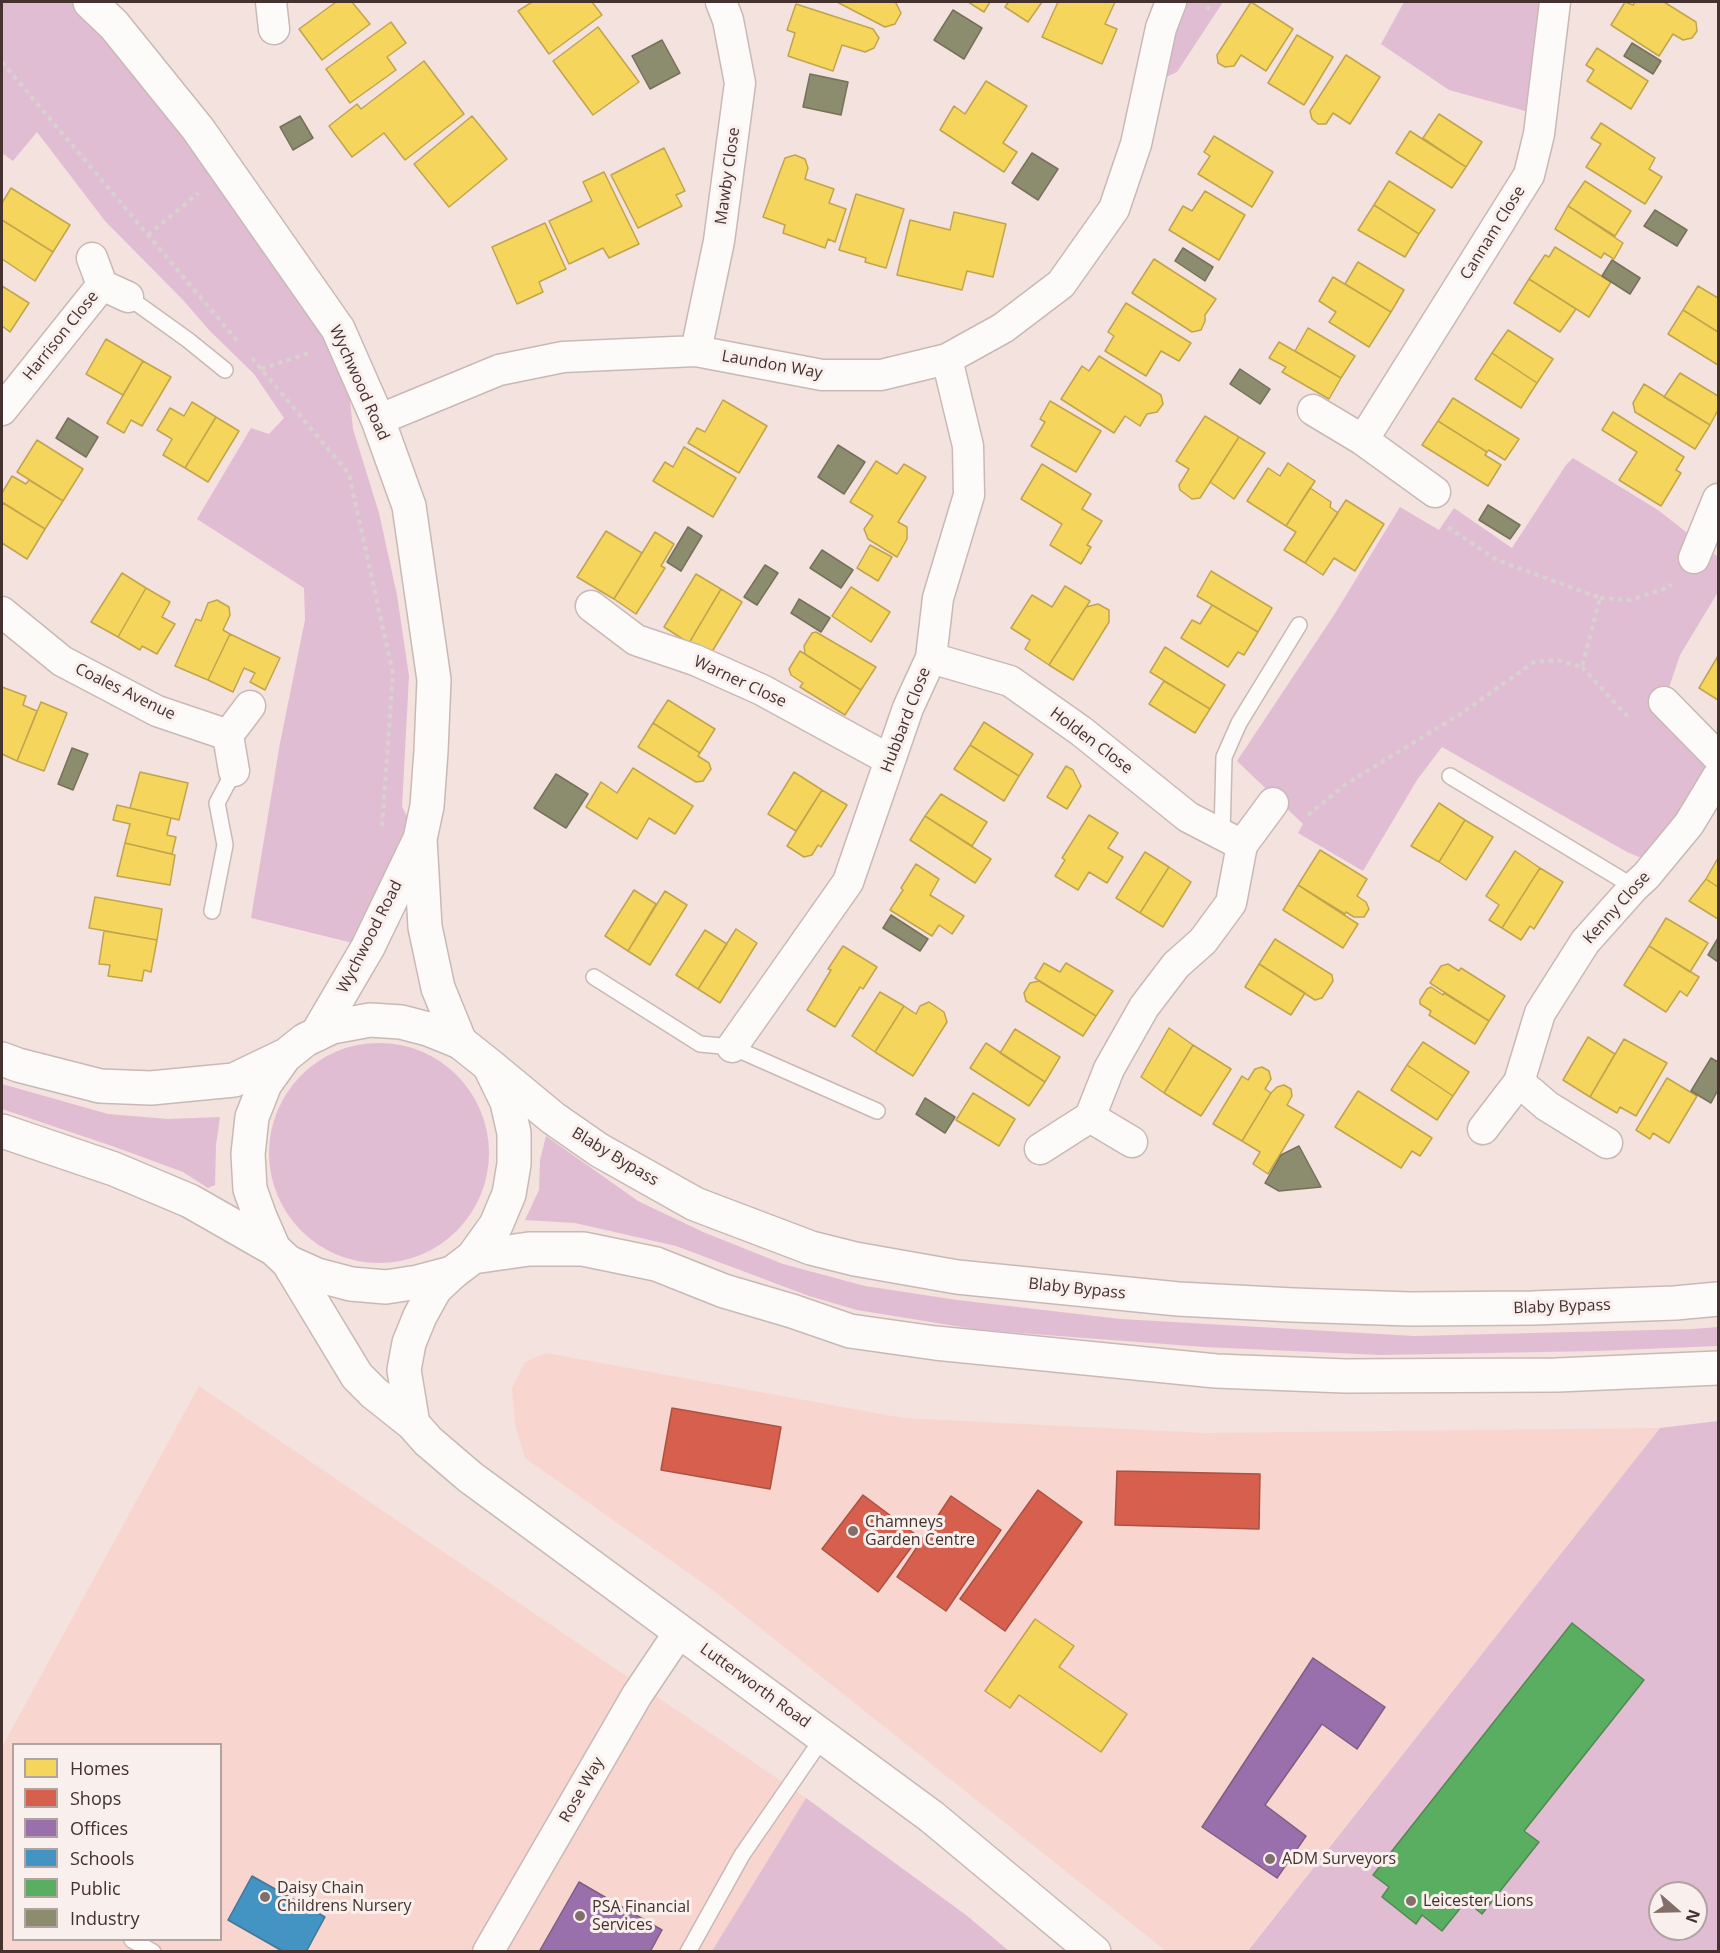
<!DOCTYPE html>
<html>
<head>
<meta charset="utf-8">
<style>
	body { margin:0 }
	#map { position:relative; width:1720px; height:1953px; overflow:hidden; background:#f3e2dd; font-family:"Open Sans",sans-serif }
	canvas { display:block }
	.frame { position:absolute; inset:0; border:3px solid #45312d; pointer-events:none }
	.legend { position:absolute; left:12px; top:1743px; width:210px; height:198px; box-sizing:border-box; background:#f9efec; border:2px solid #b1a3a0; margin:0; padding:8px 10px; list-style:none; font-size:18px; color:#45312d }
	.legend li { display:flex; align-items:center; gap:12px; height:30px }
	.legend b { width:30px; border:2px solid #b1a3a0 }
	.north { position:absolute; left:1648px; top:1881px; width:60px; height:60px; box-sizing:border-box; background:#f9efec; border:2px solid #b1a3a0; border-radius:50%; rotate:110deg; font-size:16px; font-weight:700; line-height:24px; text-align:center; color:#45312d }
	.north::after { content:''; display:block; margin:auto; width:21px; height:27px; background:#826f6b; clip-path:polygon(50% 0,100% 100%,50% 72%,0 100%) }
</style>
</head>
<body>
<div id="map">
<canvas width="1720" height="1953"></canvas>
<div class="frame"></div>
<ul class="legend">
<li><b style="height:16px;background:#f6d55c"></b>Homes</li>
<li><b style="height:16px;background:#d6604d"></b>Shops</li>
<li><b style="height:16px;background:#9970ab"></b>Offices</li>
<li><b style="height:16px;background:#4393c3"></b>Schools</li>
<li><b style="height:16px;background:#5aae61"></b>Public</li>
<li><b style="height:16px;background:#8c8c6e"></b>Industry</li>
</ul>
<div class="north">N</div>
</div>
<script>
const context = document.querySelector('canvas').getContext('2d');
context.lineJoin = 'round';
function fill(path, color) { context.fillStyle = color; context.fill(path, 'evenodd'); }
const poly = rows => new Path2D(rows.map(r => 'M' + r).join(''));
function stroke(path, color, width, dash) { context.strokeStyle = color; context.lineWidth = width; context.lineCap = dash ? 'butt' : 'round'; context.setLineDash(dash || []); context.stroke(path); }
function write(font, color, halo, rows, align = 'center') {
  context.font = font + ' "Open Sans",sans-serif'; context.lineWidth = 6; context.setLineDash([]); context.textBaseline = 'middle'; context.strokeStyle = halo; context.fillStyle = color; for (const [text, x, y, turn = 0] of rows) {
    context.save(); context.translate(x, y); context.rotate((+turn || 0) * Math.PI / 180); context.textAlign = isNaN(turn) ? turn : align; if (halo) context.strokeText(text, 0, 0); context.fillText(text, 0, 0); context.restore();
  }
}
fill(poly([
	[546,1353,903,1418,1206,1433,1660,1428,1247,1951,1167,1952,714,1591,525,1458,515,1424,512,1388,525,1362],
	[199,1386,806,1798,712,1951,2,1952,2,1747],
	[14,1744,220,1744,220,1940,14,1940]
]), '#f8d6cf');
fill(poly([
	[2,2,90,2,344,341,353,429,379,513,397,595,409,676,402,807,420,839,384,875,353,943,251,918,280,743,305,620,304,588,197,519,251,428,269,434,284,418,254,374,209,330,183,300,105,221,37,132,13,161,2,153],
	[1171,2,1223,2,1177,72,1149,85],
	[1404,2,1555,2,1540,115,1449,90,1381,44],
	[1573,458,1658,510,1718,557,1718,592,1680,655,1664,702,1718,757,1655,864,1627,852,1442,747,1417,780,1363,871,1298,833,1303,824,1237,761,1334,615,1400,507,1439,530,1454,508,1512,548,1566,465],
	'269 1153a110 110 0 1 1 220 0a110 110 0 1 1-220 0Z',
	[2,1084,108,1114,168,1119,220,1117,216,1145,215,1185,208,1188,183,1172,115,1147,2,1109],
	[546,1136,638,1201,703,1232,783,1264,865,1286,957,1300,1121,1319,1414,1336,1693,1329,1718,1327,1718,1346,1596,1351,1380,1355,1204,1347,980,1330,857,1310,809,1296,676,1246,575,1223,525,1220,539,1190,540,1160],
	[1718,1421,1718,1951,1247,1952,1660,1428],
	[1660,1893,1696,1893,1696,1929,1660,1929],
	[806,1798,966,1915,1009,1951,712,1951]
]), '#e1bdd3');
const homes = poly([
	[336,2,352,2,370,24,322,60,299,29,336,2],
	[532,2,592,2,602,15,549,54,518,11,532,2],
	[837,2,893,2,896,3,901,13,895,24,885,27,837,2],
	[968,2,990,2,984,12,968,2],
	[1005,2,1042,2,1028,22,1005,7,1008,3,1005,2],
	[1058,2,1115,2,1105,24,1117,29,1102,64,1042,37,1058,2],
	[1251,2,1293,29,1266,71,1241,55,1234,66,1225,67,1218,63,1217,55,1251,2],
	[1625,2,1633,5,1635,2,1664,2,1696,22,1697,31,1692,38,1683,40,1673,34,1659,56,1611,25,1625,2],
	[796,4,873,29,879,38,874,48,865,52,842,45,833,71,788,56,795,33,787,30,796,4],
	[391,22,406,43,387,57,396,70,350,103,326,69,391,22],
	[598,27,639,82,593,115,553,61,598,27],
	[1297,35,1333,57,1304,105,1268,83,1297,35],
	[1597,48,1648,81,1631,109,1587,81,1594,70,1586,65,1597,48],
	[1346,55,1380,77,1350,124,1333,113,1326,124,1318,124,1312,119,1310,111,1346,55],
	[424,61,464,114,405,160,384,133,352,157,329,126,357,104,361,109,424,61],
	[986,81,1027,106,1003,143,1017,152,1004,172,940,130,954,106,965,114,986,81],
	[1439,114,1482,142,1466,167,1423,138,1439,114],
	[472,116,507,159,449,207,414,164,472,116],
	[1601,123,1655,158,1649,169,1662,177,1645,204,1586,167,1601,144,1591,138,1601,123],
	[1410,131,1466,167,1452,188,1396,153,1410,131],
	[1214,136,1273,172,1252,207,1198,174,1210,156,1204,152,1214,136],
	[664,148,685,191,676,195,682,206,638,228,611,175,664,148],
	[795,155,805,159,808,168,805,179,834,189,829,203,846,209,835,242,828,239,825,248,783,233,785,225,763,217,785,158,795,155],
	[604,172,639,244,609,258,603,248,569,264,549,221,592,201,583,182,604,172],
	[1389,181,1435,210,1419,234,1374,205,1389,181],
	[1585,181,1631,211,1615,236,1568,206,1585,181],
	[11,188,70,225,53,252,2,220,2,203,11,188],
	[1205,191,1245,215,1219,260,1169,230,1183,206,1192,211,1205,191],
	[856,194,904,209,886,268,865,262,866,258,839,250,856,194],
	[1374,205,1419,234,1405,257,1358,230,1374,205],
	[1568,206,1623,243,1614,259,1604,253,1601,258,1555,229,1568,206],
	[954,212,1006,224,993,277,967,271,962,290,897,275,910,220,950,230,954,212],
	[2,220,53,252,35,281,2,259,2,220],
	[545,223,566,269,539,282,543,292,517,304,492,247,545,223],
	[1555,247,1611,282,1589,317,1529,279,1545,255,1549,257,1555,247],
	[1154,259,1216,299,1205,315,1205,321,1201,330,1192,332,1132,293,1154,259],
	[1358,262,1404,290,1391,312,1345,284,1358,262],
	[1333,277,1391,312,1369,347,1329,322,1336,312,1319,301,1333,277],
	[1529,279,1576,309,1560,332,1514,303,1529,279],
	[2,286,29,303,10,332,2,326,2,286],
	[1698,286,1718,298,1718,332,1683,310,1698,286],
	[1126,303,1191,343,1179,361,1161,351,1146,376,1105,351,1114,336,1108,332,1126,303],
	[1683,310,1718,332,1718,365,1668,334,1683,310],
	[1308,328,1355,356,1341,378,1295,351,1308,328],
	[1508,330,1553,359,1537,383,1492,353,1508,330],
	[106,339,143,361,123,395,86,374,106,339],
	[1279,342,1341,378,1329,399,1282,372,1286,367,1269,358,1279,342],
	[1492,353,1537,383,1521,408,1475,379,1492,353],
	[1099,356,1161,395,1163,404,1157,412,1147,414,1140,426,1125,416,1114,433,1061,399,1082,366,1089,371,1099,356],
	[143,361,171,377,142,426,131,420,124,433,107,423,143,361],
	[1680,373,1718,396,1718,410,1710,425,1664,397,1680,373],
	[1644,384,1710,425,1695,449,1635,412,1633,403,1644,384],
	[1453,398,1519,439,1505,460,1489,450,1487,452,1438,421,1453,398],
	[723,400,767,426,739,473,688,443,697,428,705,432,723,400],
	[1050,401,1101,431,1076,472,1031,446,1045,422,1040,419,1050,401],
	[192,402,216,417,185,468,163,455,172,439,157,430,170,408,184,416,192,402],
	[1613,412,1684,457,1676,470,1681,473,1661,506,1619,480,1637,452,1602,430,1613,412],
	[1205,416,1239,437,1200,498,1192,499,1180,490,1179,485,1189,469,1176,461,1205,416],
	[216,417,239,431,208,482,185,468,216,417],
	[1438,421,1487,452,1485,455,1501,465,1488,486,1422,445,1438,421],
	[1239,437,1265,453,1234,499,1210,482,1239,437],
	[37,440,83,469,63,501,17,472,37,440],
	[684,447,736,478,713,517,653,481,665,462,673,467,684,447],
	[876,461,897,474,904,464,926,477,898,522,907,527,907,539,897,557,868,539,864,529,873,516,850,502,876,461],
	[1288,463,1315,481,1286,526,1247,501,1268,468,1280,476,1288,463],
	[1042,464,1091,494,1082,509,1102,521,1087,545,1091,547,1081,564,1050,545,1062,524,1021,499,1042,464],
	[12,476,26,484,29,480,63,501,45,529,2,502,2,493,12,476],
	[1310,488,1331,502,1330,507,1338,513,1305,563,1284,550,1296,532,1286,526,1310,488],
	[1346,500,1384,524,1355,571,1334,558,1323,575,1305,563,1346,500],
	[3,503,45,529,27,559,2,543,2,506,3,503],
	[606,531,642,553,614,599,577,577,606,531],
	[655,532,674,544,661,566,665,568,636,614,614,599,655,532],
	[870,545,892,557,878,581,857,568,870,545],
	[1211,571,1272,608,1258,632,1197,596,1211,571],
	[122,573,146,588,118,637,91,622,122,573],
	[696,574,721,589,689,643,664,627,696,574],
	[1065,586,1090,601,1049,665,1025,649,1030,640,1011,628,1032,595,1052,607,1065,586],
	[851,587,890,612,871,642,832,616,851,587],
	[146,588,170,602,162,617,175,624,157,654,142,646,140,650,118,637,146,588],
	[721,589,742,602,710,655,689,643,721,589],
	[217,600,229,607,230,615,223,630,230,634,208,680,175,666,196,619,201,621,208,603,217,600],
	[1098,604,1109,610,1109,622,1073,680,1049,665,1086,607,1098,604],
	[1212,605,1258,632,1244,655,1238,652,1228,667,1181,638,1192,620,1200,624,1212,605],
	[816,632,876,667,861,690,805,654,804,646,812,633,816,632],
	[230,634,280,658,265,690,250,682,255,673,244,668,233,692,208,680,230,634],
	[1165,647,1225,685,1210,709,1150,672,1165,647],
	[800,651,861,690,845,715,800,687,803,683,791,675,789,669,800,651],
	[1718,656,1718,700,1699,688,1718,656],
	[1164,681,1210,709,1195,733,1149,704,1164,681],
	[2,687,26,696,23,705,37,711,17,761,2,754,2,687],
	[668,700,715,729,700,753,653,723,668,700],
	[41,702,67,713,44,771,17,761,41,702],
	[984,722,1033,754,1019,776,970,745,984,722],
	[653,723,700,753,698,756,709,763,711,769,703,781,696,782,638,747,653,723],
	[970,745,1019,776,1004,801,954,769,970,745],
	[1066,766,1073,770,1081,786,1067,809,1047,797,1066,766],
	[633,768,693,806,675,834,649,818,637,839,586,807,601,782,617,793,633,768],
	[140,772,188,783,179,820,130,808,140,772],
	[794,772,822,790,796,831,768,814,794,772],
	[822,790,847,805,821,847,818,845,812,855,804,857,787,846,822,790],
	[941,794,987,822,972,846,925,816,941,794],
	[1439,803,1465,820,1439,862,1411,846,1439,803],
	[117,805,171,818,167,835,176,837,172,854,125,843,130,824,113,820,117,805],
	[1089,815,1118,833,1108,848,1123,857,1107,883,1089,872,1078,890,1055,876,1065,860,1062,858,1089,815],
	[925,816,991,859,975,883,910,840,925,816],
	[1465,820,1493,837,1466,880,1439,862,1465,820],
	[125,843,175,855,170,885,117,876,125,843],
	[1320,850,1367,879,1357,896,1366,902,1369,909,1364,917,1354,917,1346,912,1345,914,1298,885,1320,850],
	[1515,851,1540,868,1502,928,1489,920,1499,905,1486,896,1515,851],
	[1145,852,1169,867,1140,913,1116,898,1145,852],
	[1718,858,1718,887,1706,879,1718,858],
	[916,864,939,879,930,895,964,916,952,934,939,925,932,936,890,910,903,890,901,888,916,864],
	[1169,867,1191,882,1163,927,1140,913,1169,867],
	[1540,868,1563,882,1534,929,1530,926,1521,940,1502,928,1540,868],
	[1706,879,1718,887,1718,919,1689,901,1706,879],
	[1298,885,1358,924,1343,948,1283,910,1298,885],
	[634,890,656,904,628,951,605,936,634,890],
	[665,891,687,905,650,965,628,951,665,891],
	[95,897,162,909,157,940,89,928,95,897],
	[1666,918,1708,943,1690,972,1649,946,1666,918],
	[736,929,757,943,720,1003,698,989,736,929],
	[705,930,727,944,698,989,676,975,705,930],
	[104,931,157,940,151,972,144,970,142,981,108,976,110,965,99,964,104,931],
	[1275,939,1332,975,1333,981,1322,998,1315,1000,1259,964,1275,939],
	[843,946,877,967,863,989,860,987,835,1027,807,1010,831,970,828,969,843,946],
	[1649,946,1699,977,1687,996,1680,991,1666,1012,1624,985,1649,946],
	[1044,963,1060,972,1066,963,1113,991,1096,1016,1035,978,1044,963],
	[1259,964,1305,993,1291,1015,1245,987,1259,964],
	[1448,964,1459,971,1461,968,1505,996,1489,1021,1430,983,1441,966,1448,964],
	[1039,981,1096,1016,1083,1036,1026,1001,1024,993,1030,983,1039,981],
	[1431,987,1443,995,1444,993,1489,1021,1475,1044,1429,1015,1431,1011,1420,1004,1420,1000,1427,989,1431,987],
	[880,992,904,1006,875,1052,852,1036,880,992],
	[929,1002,944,1012,947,1022,913,1076,875,1052,904,1006,916,1014,920,1006,929,1002],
	[1169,1028,1193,1045,1164,1093,1141,1077,1169,1028],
	[1015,1029,1060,1057,1045,1082,1000,1053,1015,1029],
	[1588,1037,1615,1054,1590,1097,1563,1080,1588,1037],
	[1624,1039,1667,1063,1636,1116,1620,1107,1617,1113,1590,1097,1624,1039],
	[1423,1042,1469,1072,1453,1096,1407,1065,1423,1042],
	[986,1043,1045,1082,1029,1106,970,1068,986,1043],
	[1193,1045,1231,1069,1201,1116,1164,1093,1193,1045],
	[1407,1065,1453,1096,1437,1120,1391,1090,1407,1065],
	[1262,1067,1269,1071,1271,1079,1265,1089,1271,1093,1242,1141,1213,1124,1242,1076,1248,1080,1255,1069,1262,1067],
	[1667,1078,1697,1096,1669,1143,1653,1133,1650,1139,1636,1130,1667,1078],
	[1284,1085,1291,1089,1292,1096,1287,1105,1304,1115,1268,1174,1253,1164,1260,1152,1242,1141,1271,1093,1277,1087,1284,1085],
	[1358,1091,1432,1138,1420,1156,1412,1151,1401,1168,1335,1127,1358,1091],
	[973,1093,1015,1119,999,1146,956,1120,973,1093],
	[1035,1619,1074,1646,1059,1667,1127,1714,1101,1752,1019,1695,1010,1708,985,1691,1035,1619]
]);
fill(homes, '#f6d55c');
stroke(homes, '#c1a44e', 1.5);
const shops = poly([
	[672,1408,781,1427,770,1489,661,1470,672,1408],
	[1117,1471,1260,1474,1259,1529,1115,1525,1117,1471],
	[1038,1490,1082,1522,1005,1631,960,1599,1038,1490],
	[863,1495,919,1537,878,1592,822,1549,863,1495],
	[951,1496,1001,1530,946,1611,897,1577,951,1496]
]);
fill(shops, '#d6604d');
stroke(shops, '#aa5243', 1.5);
const offices = poly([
	[1313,1658,1385,1707,1357,1749,1322,1724,1265,1805,1306,1836,1277,1878,1202,1827,1313,1658],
	[579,1882,662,1930,650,1952,539,1952,579,1882]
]);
fill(offices, '#9970ab');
stroke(offices, '#805d85', 1.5);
const schools = poly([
	[252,1876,325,1917,306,1952,284,1952,228,1920,252,1876]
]);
fill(schools, '#4393c3');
stroke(schools, '#447696', 1.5);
const public = poly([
	[1572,1623,1644,1680,1524,1831,1539,1842,1482,1914,1466,1901,1442,1931,1422,1915,1416,1924,1382,1897,1389,1887,1373,1875,1572,1623]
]);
fill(public, '#5aae61');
stroke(public, '#548851', 1.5);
const industry = poly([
	[953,10,982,28,964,59,934,40,953,10],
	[662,40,680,73,650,89,632,56,662,40],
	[1632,43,1661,61,1653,74,1624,56,1632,43],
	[810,74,848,82,841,115,803,107,810,74],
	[300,116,313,138,293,150,280,127,300,116],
	[1032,153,1058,169,1038,200,1012,183,1032,153],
	[1655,210,1687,230,1677,246,1644,226,1655,210],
	[1183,248,1213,267,1205,281,1175,261,1183,248],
	[1612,260,1640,278,1630,294,1602,276,1612,260],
	[1240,369,1270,389,1260,404,1230,384,1240,369],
	[68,418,98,437,86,457,56,438,68,418],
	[838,445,865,462,844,494,818,477,838,445],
	[1488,505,1520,525,1510,539,1479,520,1488,505],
	[688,527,702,536,681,571,667,562,688,527],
	[822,550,853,570,841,588,810,568,822,550],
	[765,565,778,573,757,605,744,597,765,565],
	[799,599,830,618,821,632,791,613,799,599],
	[72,748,88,754,73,790,58,784,72,748],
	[556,774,588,794,566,828,534,808,556,774],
	[891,915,928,939,920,951,883,928,891,915],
	[1718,938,1718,962,1708,955,1718,938],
	[1711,1058,1718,1062,1718,1090,1711,1103,1691,1091,1711,1058],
	[925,1098,955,1117,945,1133,916,1114,925,1098],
	[1299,1146,1321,1187,1279,1191,1265,1183,1281,1155,1299,1146]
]);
fill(industry, '#8c8c6e');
stroke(industry, '#77715a', 1.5);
const lane = poly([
	[128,297,188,340,225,370],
	[1450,776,1634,887],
	[1222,835,1224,757,1239,723,1299,625],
	[212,911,225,845,217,803,234,771],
	[594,977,700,1044,732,1047,877,1111],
	[132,1940,153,1952],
	[688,1952,742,1855,824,1736]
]);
const street = poly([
	[271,2,274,29],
	[92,258,102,285],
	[696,351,719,241,740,83,728,20,721,2],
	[2,410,102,285,128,297],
	[1313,410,1363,440],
	[378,420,499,370,563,357,696,351,822,375,881,375,947,359,1003,328,1061,284,1114,209,1136,144,1161,28,1171,2],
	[1435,492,1363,440,1529,175,1539,134,1555,2],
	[1694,558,1718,499],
	[591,606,636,640,695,660,762,690,890,760],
	[2,612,62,661,157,711,228,735,234,771],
	[931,658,1010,681,1081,731,1188,817,1242,845,1231,903,1203,941,1176,965,1144,1007,1109,1069,1090,1117,1040,1149],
	[1664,702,1718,757],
	[228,735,250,706],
	[1242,845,1273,803],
	[732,1047,848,882,908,708,931,658,938,598,969,495,968,446,947,359],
	[1090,1117,1132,1142],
	[1483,1129,1519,1082],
	[1607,1143,1547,1106,1519,1082,1540,1013,1585,942,1634,887,1646,876,1689,824,1718,776],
	[488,1952,637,1695,680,1631]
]);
const secondary = poly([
	[90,2,114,25,198,129,338,329,378,420,409,506,434,680,431,751,427,806,420,839,425,927,438,988,460,1042],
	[317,1034,368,947,419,841],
	[288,1262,357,1376,374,1393,413,1424,428,1441,470,1477,932,1817,1094,1952],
	[413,1424,404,1370,409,1343,420,1316,435,1289,452,1273]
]);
const primary = poly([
	[2,1059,18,1065,100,1086,151,1088,234,1080,284,1056],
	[489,1065,553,1118,599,1150,695,1204,811,1248,855,1259,957,1277,1178,1299,1293,1305,1410,1309,1532,1308,1675,1303,1718,1299],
	[2,1131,114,1169,190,1201,274,1249,288,1262,317,1275,351,1284,386,1287,418,1282,452,1273,473,1257,496,1225,509,1194,514,1164,514,1133,507,1102,489,1065,460,1042,428,1029,401,1022,370,1020,332,1027,305,1040,285,1056,265,1084,252,1117,248,1154,250,1189,260,1217,274,1249],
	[473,1257,529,1249,583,1249,656,1264,724,1291,792,1311,850,1331,935,1343,1216,1371,1345,1376,1557,1375,1718,1368]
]);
stroke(lane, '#c9b9b5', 18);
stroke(street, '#c9b9b5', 33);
stroke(secondary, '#c9b9b5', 36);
stroke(primary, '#c9b9b5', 36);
stroke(poly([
	[1207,10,1212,2],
	[2,62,239,343],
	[148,235,198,193],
	[252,358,349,474,393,674,382,826],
	[261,369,309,353],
	[1600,598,1630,600,1667,588,1671,584],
	[1582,667,1626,715,1632,713],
	[1308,815,1346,784,1462,713,1534,662,1557,660,1582,667,1600,598,1497,560,1446,526]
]), '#d7d2d0', 4, [4.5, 4.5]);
stroke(lane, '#fdfbfa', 15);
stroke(street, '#fdfbfa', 30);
stroke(secondary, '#fdfbfa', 33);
stroke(primary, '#fdfbfa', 33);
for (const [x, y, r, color] of [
	[853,1531,6,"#826f6b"],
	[1270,1859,6,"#826f6b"],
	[265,1897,6,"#826f6b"],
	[1411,1901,6,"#826f6b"],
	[580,1916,6,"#826f6b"]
]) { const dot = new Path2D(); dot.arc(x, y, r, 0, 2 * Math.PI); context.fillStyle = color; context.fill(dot); stroke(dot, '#f9efec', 2); }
write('16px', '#45312d', '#f9efec', [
	["Mawby Close",728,176,-82],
	["Cannam Close",1493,233,-58],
	["Harrison Close",61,336,-51],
	["Laundon Way",772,365,10],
	["Wychwood Road",359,383,66],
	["Warner Close",740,682,25],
	["Coales Avenue",125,692,26],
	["Hubbard Close",906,720,-69],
	["Holden Close",1091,741,37],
	["Kenny Close",1617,908,-48],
	["Wychwood Road",370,937,-63],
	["Blaby Bypass",615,1157,31],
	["Blaby Bypass",1077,1289,6],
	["Blaby Bypass",1562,1307,-2],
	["Lutterworth Road",755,1686,36],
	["Rose Way",582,1790,-60]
]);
write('16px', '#45312d', '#f9efec', [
	["Chamneys",865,1522],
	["Garden Centre",865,1540],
	["ADM Surveyors",1282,1859],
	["Daisy Chain",277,1888],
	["Childrens Nursery",277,1906],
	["Leicester Lions",1423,1901],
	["PSA Financial",592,1907],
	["Services",592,1925]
], 'left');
</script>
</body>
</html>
